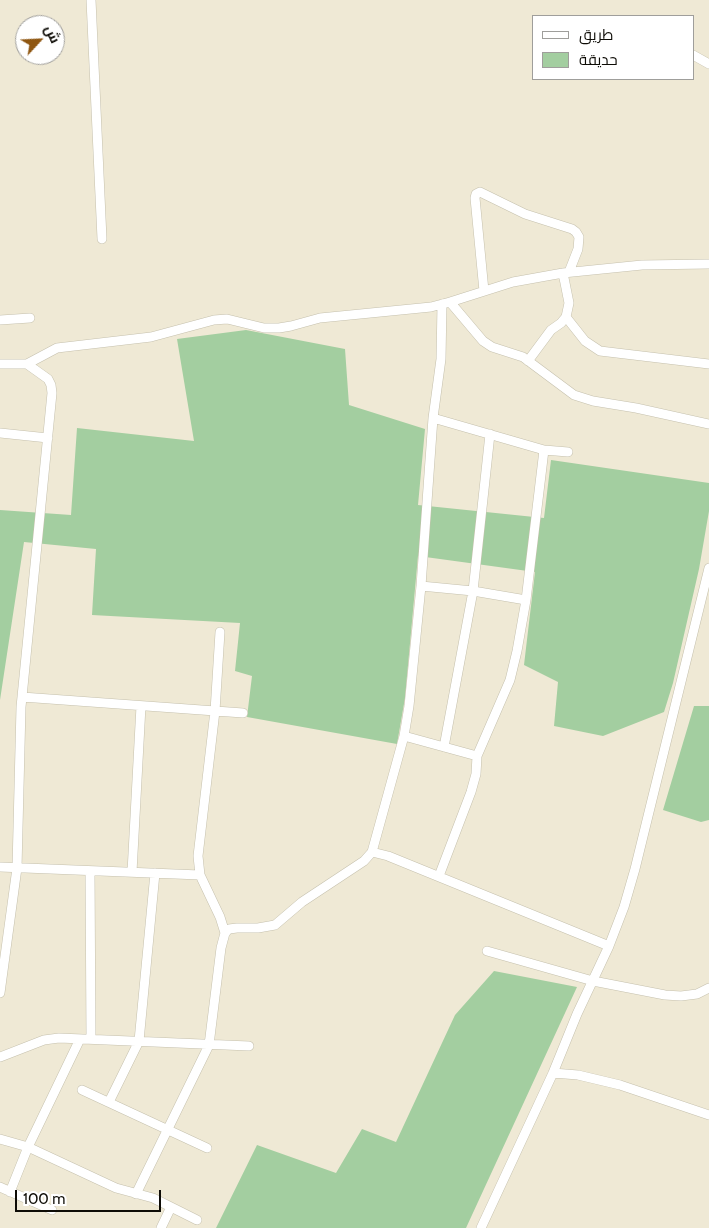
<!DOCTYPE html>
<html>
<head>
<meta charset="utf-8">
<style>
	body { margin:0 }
	#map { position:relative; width:709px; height:1228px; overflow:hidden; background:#efe9d5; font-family:Cabin,Cairo,sans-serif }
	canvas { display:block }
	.legend { position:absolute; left:532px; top:15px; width:162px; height:65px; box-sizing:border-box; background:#fff; border:1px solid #9f9e9b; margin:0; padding:6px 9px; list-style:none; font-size:15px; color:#0e0c06 }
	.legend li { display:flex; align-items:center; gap:10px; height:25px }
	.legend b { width:25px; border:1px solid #9f9e9b }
	.north { position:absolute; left:15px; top:15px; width:50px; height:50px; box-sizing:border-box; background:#fff; border:1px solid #9f9e9b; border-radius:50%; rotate:65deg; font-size:14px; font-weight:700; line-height:20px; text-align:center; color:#0e0c06 }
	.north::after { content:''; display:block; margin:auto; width:18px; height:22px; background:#8f5610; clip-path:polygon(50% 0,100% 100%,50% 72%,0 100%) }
	.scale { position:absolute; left:15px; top:1190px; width:146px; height:22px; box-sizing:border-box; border:2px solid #0e0c06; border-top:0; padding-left:6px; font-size:15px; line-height:18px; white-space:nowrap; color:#0e0c06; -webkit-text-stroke:4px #fff; paint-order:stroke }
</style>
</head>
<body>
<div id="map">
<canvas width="709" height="1228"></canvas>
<ul class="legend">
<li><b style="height:6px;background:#fff"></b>طريق</li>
<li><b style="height:14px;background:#a3cea0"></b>حديقة</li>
</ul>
<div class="north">ش</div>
<div class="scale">100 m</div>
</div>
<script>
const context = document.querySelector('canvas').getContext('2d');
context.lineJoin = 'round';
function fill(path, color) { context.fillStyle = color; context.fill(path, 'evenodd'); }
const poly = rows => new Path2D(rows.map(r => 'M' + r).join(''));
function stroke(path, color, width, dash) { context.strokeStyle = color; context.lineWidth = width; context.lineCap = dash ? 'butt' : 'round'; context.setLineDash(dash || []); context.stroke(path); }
fill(poly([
	[246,330,345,349,349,405,425,429,418,505,544,518,551,460,709,483,709,511,699,569,673,683,664,712,603,736,554,726,558,682,524,665,535,572,418,556,405,698,397,744,247,717,252,676,235,671,240,623,92,615,96,549,24,542,0,700,0,510,71,515,77,428,194,441,177,339],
	[694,706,709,706,709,820,701,822,663,810],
	[494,971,577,987,466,1228,216,1228,257,1145,336,1173,362,1129,396,1142,455,1015]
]), '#a3cea0');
const street = poly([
	[91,0,102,239],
	[693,55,709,64],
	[484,291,475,198,476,194,480,192,525,214,572,229,576,232,579,237,578,249,569,272],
	[450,302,483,341,492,347,523,357,574,395,593,401,636,408,709,424],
	[566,317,585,341,600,351,709,364],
	[0,320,30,318],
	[528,361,551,330,561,323,566,317,569,303,563,273],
	[0,364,27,364,57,348,151,337,214,320,227,319,264,328,279,328,291,326,320,318,431,307,450,302,513,282,563,273,642,265,709,264],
	[433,418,544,450,568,452],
	[0,433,48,438],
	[421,586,473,591,526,600],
	[220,632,215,711,198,856,200,875,220,917,225,933],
	[22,697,243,713],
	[404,736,477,756],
	[444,747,473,591,490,434],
	[372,852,388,856,609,946],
	[0,867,200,875],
	[90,871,91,1039],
	[132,872,141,706],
	[439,876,471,792,476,774,477,756,510,680,517,651,526,600,544,450],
	[487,951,593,981,665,995,681,996,697,994,709,988],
	[0,993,17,868,21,707,52,393,51,385,48,379,27,364],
	[0,1057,44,1040,59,1038,249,1046],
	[553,1073,578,1075,620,1085,709,1115],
	[82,1090,207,1148],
	[109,1102,139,1041,155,873],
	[0,1139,28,1147,116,1188,153,1198,197,1220],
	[0,1187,52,1210],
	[10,1192,28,1147,80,1039],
	[136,1194,209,1045,221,948,225,933,229,929,237,928,258,928,275,925,302,902,364,861,372,852,404,736,409,706,421,586,433,418,441,359,442,304],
	[161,1228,171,1207],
	[481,1228,553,1073,577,1014,609,946,624,907,635,869,709,568]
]);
stroke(street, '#c5c0ad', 10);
stroke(street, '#fff', 9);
</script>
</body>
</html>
